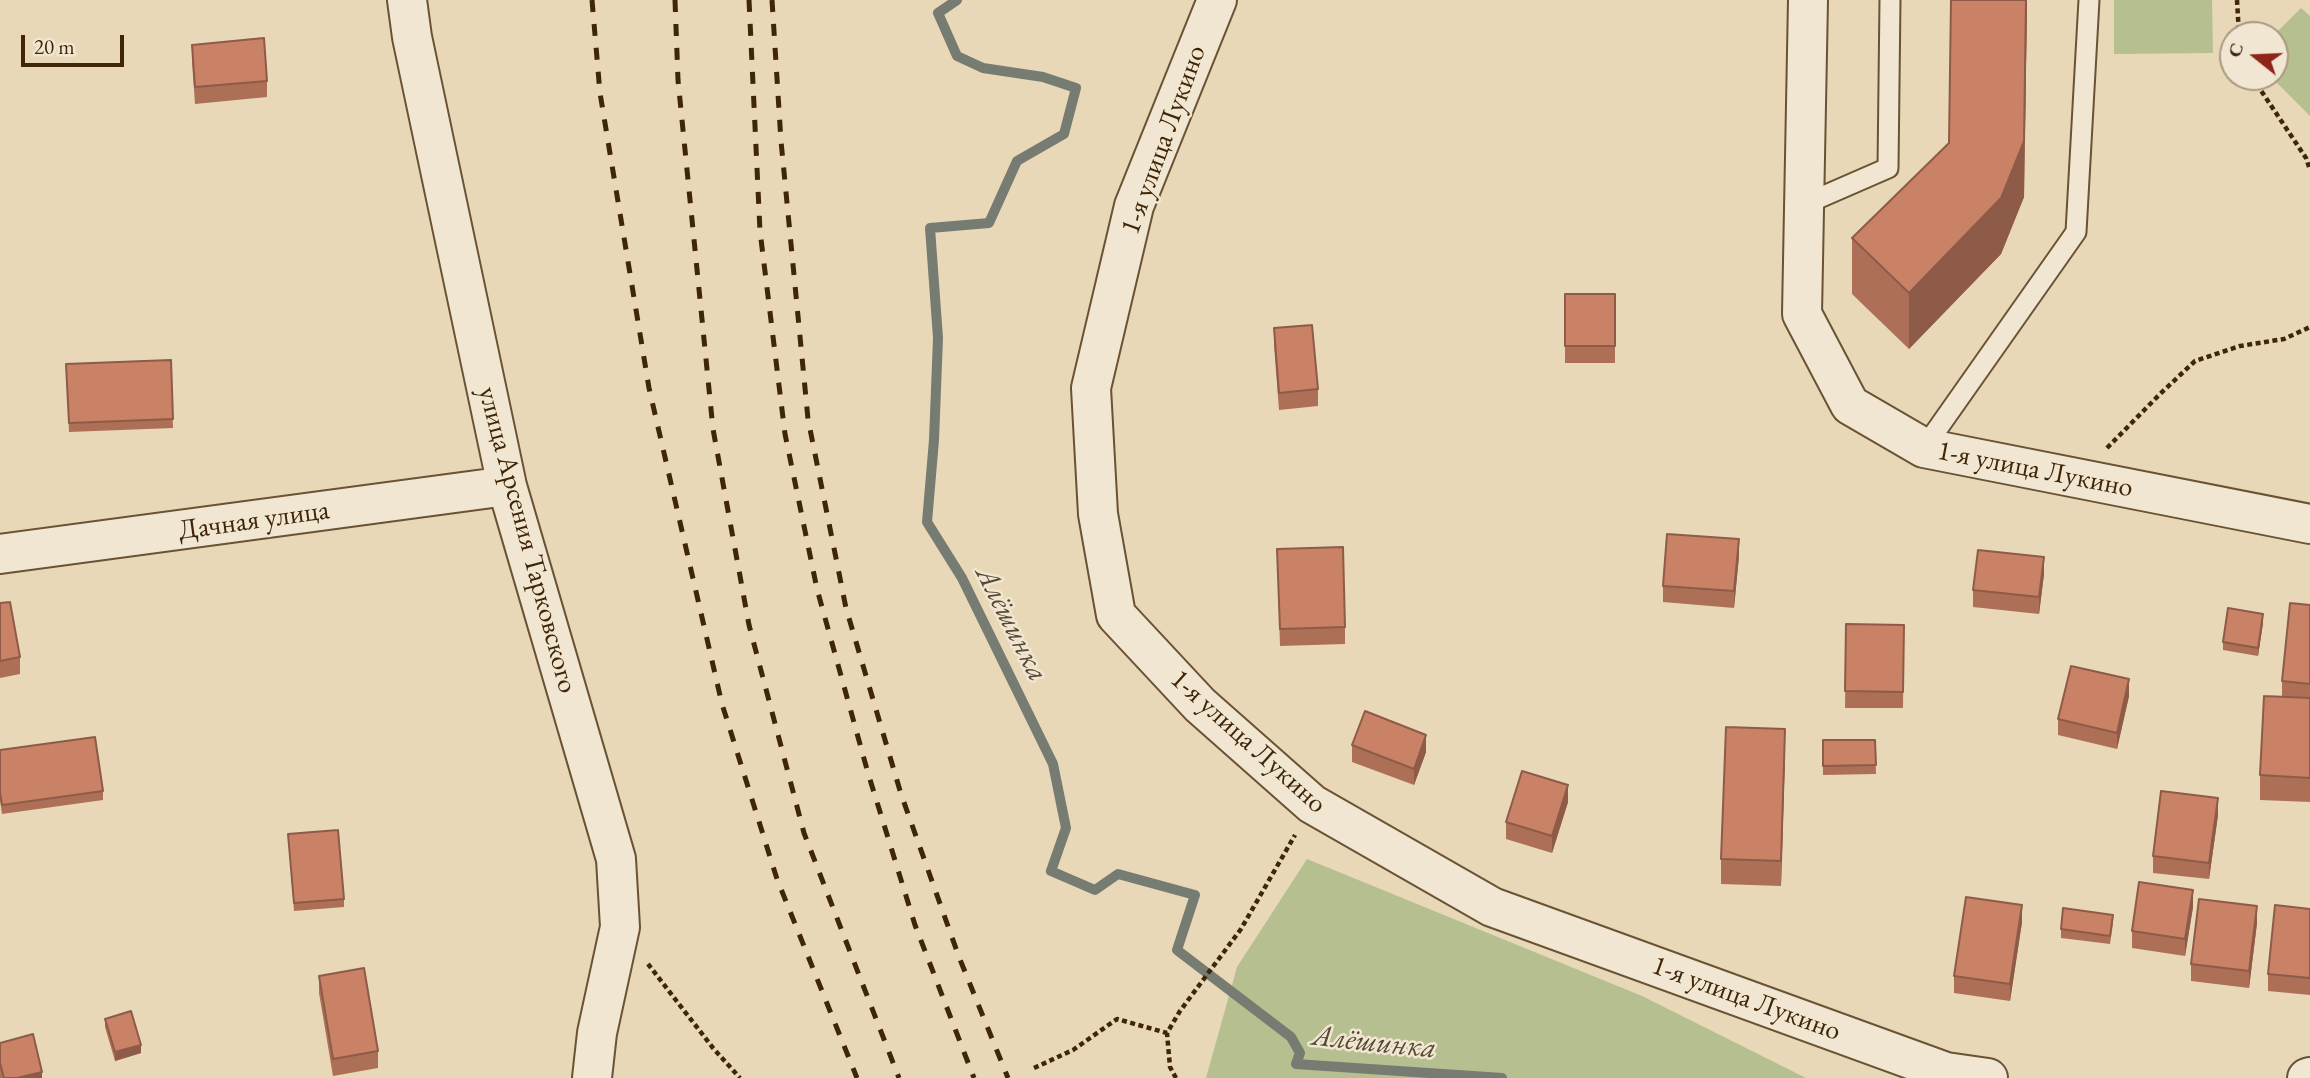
<!DOCTYPE html>
<html>
<head>
<meta charset="utf-8">
<style>
	body { margin:0 }
	#map { position:relative; width:2310px; height:1078px; overflow:hidden; background:#e9d8b8; font-family:"EB Garamond",serif }
	canvas { display:block }
	.north { position:absolute; left:2219px; top:21px; width:70px; height:70px; box-sizing:border-box; background:#f1e6d1; border:2px solid #aa9981; border-radius:50%; rotate:288deg; font-size:19px; font-weight:700; line-height:28px; text-align:center; color:#3f2608 }
	.north::after { content:''; display:block; margin:auto; width:24px; height:32px; background:#8f2418; clip-path:polygon(50% 0,100% 100%,50% 72%,0 100%) }
	.scale { position:absolute; left:21px; top:35px; width:103px; height:32px; box-sizing:border-box; border:4px solid #3f2608; border-top:0; padding-left:9px; font-size:21px; line-height:24px; white-space:nowrap; color:#3f2608; -webkit-text-stroke:5px #f1e6d1; paint-order:stroke }
</style>
</head>
<body>
<div id="map">
<canvas width="2310" height="1078"></canvas>
<div class="north">С</div>
<div class="scale">20 m</div>
</div>
<script>
const context = document.querySelector('canvas').getContext('2d');
context.lineJoin = 'round';
function fill(path, color) { context.fillStyle = color; context.fill(path, 'evenodd'); }
const poly = rows => new Path2D(rows.map(r => 'M' + r).join(''));
function stroke(path, color, width, dash) { context.strokeStyle = color; context.lineWidth = width; context.lineCap = dash ? 'butt' : 'round'; context.setLineDash(dash || []); context.stroke(path); }
function write(font, color, halo, rows, align = 'center') {
  context.font = font + ' "EB Garamond",serif'; context.lineWidth = 5; context.setLineDash([]); context.textBaseline = 'middle'; context.strokeStyle = halo; context.fillStyle = color; for (const [text, x, y, turn = 0] of rows) {
    context.save(); context.translate(x, y); context.rotate((+turn || 0) * Math.PI / 180); context.textAlign = isNaN(turn) ? turn : align; if (halo) context.strokeText(text, 0, 0); context.fillText(text, 0, 0); context.restore();
  }
}
fill(poly([
	[2114,0,2212,0,2213,53,2114,54],
	[2301,8,2310,16,2310,116,2271,77,2275,77,2274,35],
	[1307,859,1642,996,1806,1078,1206,1078,1237,967]
]), '#b5bf90');
stroke(poly([
	[957,0,938,13,957,56,983,68,1043,77,1076,88,1064,134,1017,161,989,223,930,228,938,338,934,440,927,522,962,578,1053,764,1066,828,1051,871,1095,890,1118,874,1195,895,1177,950,1291,1037,1300,1053,1296,1064,1502,1078]
]), '#777c73', 10);
const lane = poly([
	[1803,205,1888,168,1890,0],
	[1924,448,2076,232,2089,0]
]);
const street = poly([
	[407,0,412,37,507,486,616,859,620,927,597,1033,592,1078],
	[1217,0,1134,206,1091,388,1098,514,1116,615,1200,705,1312,804,1492,907,1946,1072,1988,1078],
	[1808,0,1802,314,1850,405,1924,448,2310,524],
	[0,554,507,486],
	[2307,1078,2310,1077]
]);
stroke(lane, '#6a5234', 23);
stroke(street, '#6a5234', 42);
stroke(poly([
	[2237,0,2239,35],
	[2252,77,2306,158,2310,170],
	[2107,448,2160,394,2195,361,2240,346,2284,339,2310,327],
	[648,964,713,1048,740,1078],
	[1034,1068,1073,1050,1117,1019,1167,1033],
	[1176,1078,1170,1067,1167,1033,1180,1011,1241,929,1295,835]
]), '#3f2608', 4.5, [5, 3.5]);
stroke(lane, '#f1e6d1', 19);
stroke(street, '#f1e6d1', 38);
stroke(poly([
	[592,0,600,93,649,388,722,704,777,879,857,1078],
	[675,0,678,80,713,429,749,625,804,833,899,1078],
	[749,0,760,231,785,434,817,589,868,773,915,925,974,1078],
	[772,0,781,141,808,419,846,608,901,794,959,957,1008,1078]
]), '#3f2608', 5, [12, 12]);
fill(poly([
	[1951,0,2027,0,2024,197,2001,254,1909,349,1852,294,1852,238,1949,143],
	[192,45,267,81,267,97,195,104,192,61],
	[1565,294,1615,294,1615,363,1565,363],
	[1274,328,1318,389,1318,406,1279,410,1274,345],
	[171,360,173,428,69,432,66,364],
	[1277,549,1345,627,1345,644,1280,646],
	[1739,556,1734,608,1663,602,1663,586],
	[2044,574,2039,614,1973,607,1973,590],
	[0,603,20,657,20,674,0,678],
	[2310,605,2310,802,2260,800,2260,775,2282,697,2282,681],
	[2263,623,2258,656,2223,650,2223,642],
	[1846,624,1904,625,1903,708,1845,708],
	[2129,696,2117,749,2058,735,2058,719],
	[1823,740,1875,740,1876,774,1823,775],
	[1352,745,1426,752,1414,785,1352,762],
	[0,750,103,791,103,800,2,814,0,800],
	[1785,753,1781,886,1721,884,1721,859],
	[1568,802,1552,853,1506,839,1506,822],
	[2218,815,2209,879,2153,873,2153,856],
	[288,834,344,899,344,907,294,911],
	[2193,907,2185,956,2132,948,2132,931],
	[2310,909,2310,995,2268,991,2268,974],
	[2022,922,2010,1001,1954,993,1954,976],
	[2113,923,2110,944,2061,938,2061,929],
	[2257,923,2249,988,2191,981,2191,964],
	[319,976,378,1051,378,1068,333,1076,319,993],
	[105,1019,141,1053,115,1061,105,1027],
	[0,1043,42,1078,0,1078]
]), '#ad7057');
fill(poly([
	[2026,0,2027,0,2024,197,2001,254,1909,349,1909,293],
	[1739,539,1739,556,1734,608,1734,591],
	[2044,557,2044,574,2039,614,2039,597],
	[2263,614,2263,623,2258,656,2258,648],
	[2129,679,2129,696,2117,749,2117,733],
	[1785,729,1785,753,1781,886,1781,861],
	[1426,735,1426,752,1414,785,1414,769],
	[1568,785,1568,802,1552,853,1552,836],
	[2218,798,2218,815,2209,879,2209,863],
	[2193,890,2193,907,2185,956,2185,939],
	[2022,905,2022,922,2010,1001,2010,984],
	[2257,906,2257,923,2249,988,2249,971],
	[141,1045,141,1053,115,1061,115,1052],
	[42,1072,42,1078,17,1078]
]), '#8d5b47');
const building = poly([
	[1951,0,2026,0,2024,141,2001,198,1909,293,1852,238,1949,143,1951,0],
	[264,38,267,81,195,87,192,45,264,38],
	[1565,294,1615,294,1615,346,1565,346,1565,294],
	[1312,325,1318,389,1279,393,1274,328,1312,325],
	[171,360,173,419,69,423,66,364,171,360],
	[1667,534,1739,539,1734,591,1663,586,1667,534],
	[1343,547,1345,627,1280,629,1277,549,1343,547],
	[1978,550,2044,557,2039,597,1973,590,1978,550],
	[10,602,20,657,0,661,0,603,10,602],
	[2290,603,2310,605,2310,684,2282,681,2290,603],
	[2228,608,2263,614,2258,648,2223,642,2228,608],
	[1846,624,1904,625,1903,692,1845,691,1846,624],
	[2071,666,2129,679,2117,733,2058,719,2071,666],
	[2264,696,2310,698,2310,778,2260,775,2264,696],
	[1365,711,1426,735,1414,769,1352,745,1365,711],
	[1726,727,1785,729,1781,861,1721,859,1726,727],
	[95,737,103,791,2,805,0,792,0,750,95,737],
	[1823,740,1875,740,1876,765,1823,766,1823,740],
	[1522,771,1568,785,1552,836,1506,822,1522,771],
	[2161,791,2218,798,2209,863,2153,856,2161,791],
	[338,830,344,899,294,903,288,834,338,830],
	[2139,882,2193,890,2185,939,2132,931,2139,882],
	[1966,897,2022,905,2010,984,1954,976,1966,897],
	[2199,899,2257,906,2249,971,2191,964,2199,899],
	[2275,905,2310,909,2310,978,2268,974,2275,905],
	[2063,908,2113,915,2110,936,2061,929,2063,908],
	[364,968,378,1051,333,1059,319,976,364,968],
	[131,1011,141,1045,115,1052,105,1019,131,1011],
	[33,1034,42,1072,17,1078,4,1078,0,1063,0,1043,33,1034]
]);
fill(building, '#c98265');
stroke(building, '#8d5b47', 2);
write('28px', '#3f2608', '#f1e6d1', [
	["1-я улица Лукино",1164,140,-70],
	["1-я улица Лукино",2035,470,11],
	["Дачная улица",254,521,-8],
	["улица Арсения Тарковского",527,540,75],
	["1-я улица Лукино",1248,742,42],
	["1-я улица Лукино",1746,999,20]
]);
write('italic 30px', '#564a34', '#f1e6d1', [
	["Алёшинка",1011,624,63],
	["Алёшинка",1374,1043,6]
]);
</script>
</body>
</html>
